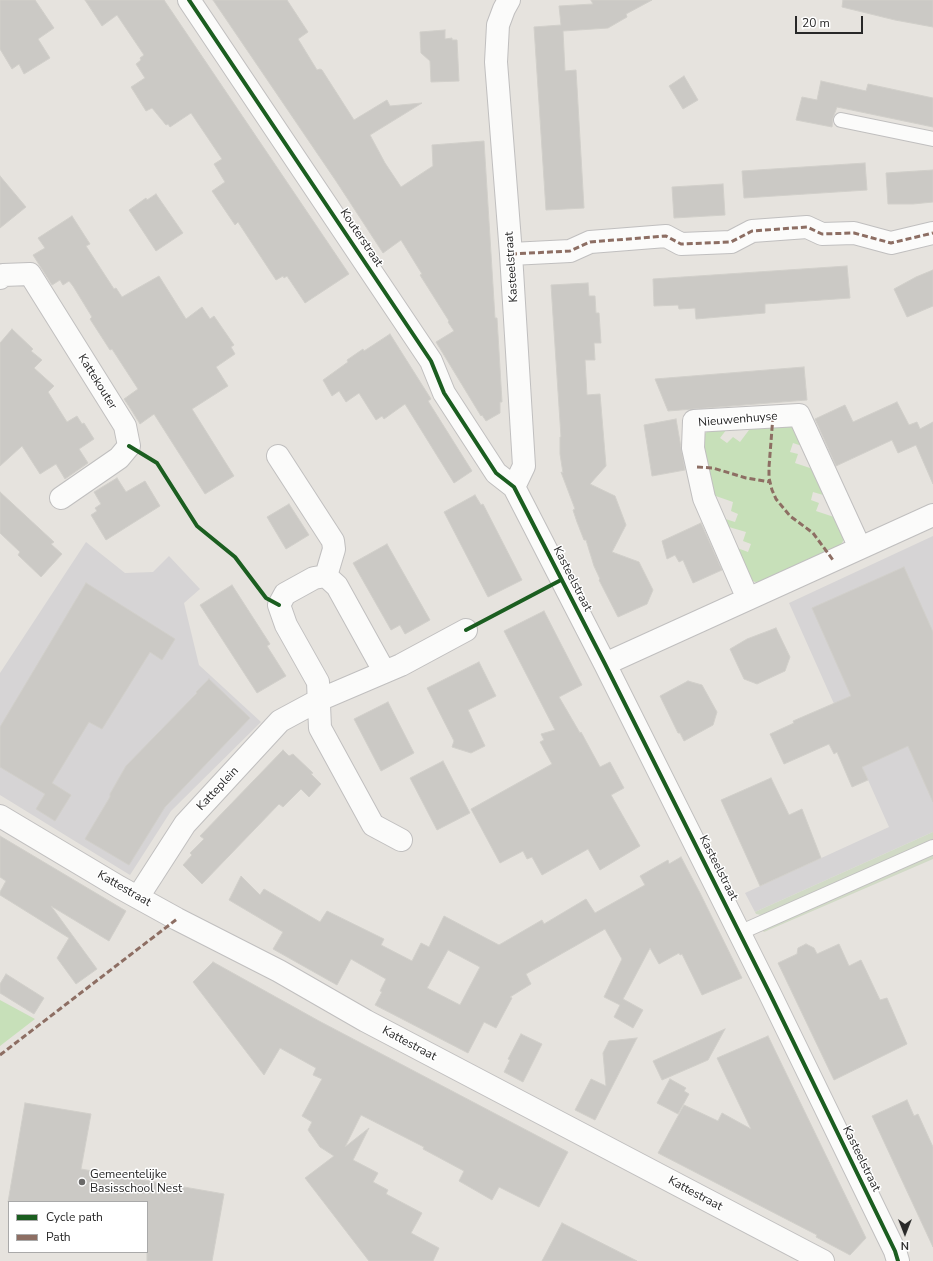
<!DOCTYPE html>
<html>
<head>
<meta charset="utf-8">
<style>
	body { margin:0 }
	#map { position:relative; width:933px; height:1261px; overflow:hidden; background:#e6e3de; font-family:"Nunito Sans",sans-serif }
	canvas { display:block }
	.legend { position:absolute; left:8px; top:1201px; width:140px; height:52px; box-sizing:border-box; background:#fff; border:1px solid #a9a9a9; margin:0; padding:5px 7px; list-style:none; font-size:12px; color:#282828 }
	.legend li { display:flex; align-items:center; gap:8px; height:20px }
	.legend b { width:20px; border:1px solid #a9a9a9 }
	.north { position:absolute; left:885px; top:1213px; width:40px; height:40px; -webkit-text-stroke:3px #fff; paint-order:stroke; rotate:180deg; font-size:11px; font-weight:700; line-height:16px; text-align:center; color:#282828 }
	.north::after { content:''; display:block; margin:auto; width:14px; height:18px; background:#282828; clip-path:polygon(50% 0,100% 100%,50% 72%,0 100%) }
	.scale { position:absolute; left:795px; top:16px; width:68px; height:18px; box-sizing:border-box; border:2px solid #282828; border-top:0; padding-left:5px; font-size:12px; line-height:14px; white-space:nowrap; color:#282828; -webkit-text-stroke:3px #fff; paint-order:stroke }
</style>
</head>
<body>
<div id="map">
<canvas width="933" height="1261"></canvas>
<ul class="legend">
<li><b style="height:5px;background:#1b5e20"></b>Cycle path</li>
<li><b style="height:5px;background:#8d6e63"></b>Path</li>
</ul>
<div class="north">N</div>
<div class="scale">20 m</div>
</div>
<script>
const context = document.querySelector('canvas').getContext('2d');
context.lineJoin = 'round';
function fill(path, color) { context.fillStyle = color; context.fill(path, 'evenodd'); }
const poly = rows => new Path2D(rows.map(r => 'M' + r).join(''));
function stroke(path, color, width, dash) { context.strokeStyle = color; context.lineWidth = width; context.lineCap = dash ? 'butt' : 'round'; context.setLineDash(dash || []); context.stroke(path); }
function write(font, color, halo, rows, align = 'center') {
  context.font = font + ' "Nunito Sans",sans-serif'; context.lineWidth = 3; context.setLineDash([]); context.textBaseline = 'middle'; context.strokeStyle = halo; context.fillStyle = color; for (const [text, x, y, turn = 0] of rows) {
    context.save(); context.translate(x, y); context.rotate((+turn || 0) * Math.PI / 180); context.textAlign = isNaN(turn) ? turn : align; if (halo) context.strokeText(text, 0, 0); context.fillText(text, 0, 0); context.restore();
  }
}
fill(poly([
	[933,536,933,832,755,912,745,893,889,827,789,603],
	[86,542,125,573,153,572,169,556,200,589,184,603,199,665,261,722,171,811,130,875,0,795,0,673]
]), '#d6d4d5');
fill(poly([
	[778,421,800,431,808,448,793,443,790,452,798,454,795,463,816,470,830,497,813,492,811,500,819,503,816,511,840,519,845,537,842,543,837,548,764,581,755,582,750,580,732,546,748,552,751,544,743,541,746,532,722,525,719,517,735,522,738,514,731,511,733,502,710,494,702,462,704,435,712,426,730,425,720,438,727,443,733,437,740,442,755,422],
	[0,1000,35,1019,0,1046]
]), '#c7e0b9');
fill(poly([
	[933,832,933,859,764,932,762,930,765,924,761,915,756,914,755,912]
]), '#d1dac6');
const building = poly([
	[0,0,35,0,54,28,38,39,50,58,24,74,19,64,12,69,0,49,0,0],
	[85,0,164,0,349,274,305,303,287,276,284,278,283,276,276,280,238,222,235,225,212,191,225,182,214,164,222,159,191,113,170,127,168,124,166,125,152,108,146,111,131,87,145,78,136,64,141,60,140,58,144,55,117,15,102,26,85,0],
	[213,0,287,0,308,32,298,39,317,70,320,69,322,70,354,120,387,100,390,106,422,103,370,135,385,163,401,187,433,166,432,145,484,141,495,318,497,318,502,402,500,402,500,413,486,421,482,415,481,416,436,342,454,331,448,322,449,321,420,275,422,274,401,240,383,253,336,181,213,0],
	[591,0,652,0,626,14,627,17,608,28,563,31,565,71,576,70,584,208,546,210,534,27,561,25,559,6,593,4,591,0],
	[843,0,933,0,933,27,895,20,842,7,843,0],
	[445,30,445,39,452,38,452,40,457,40,459,81,431,82,430,61,421,53,420,32,445,30],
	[684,76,698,100,683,109,669,86,684,76],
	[821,81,866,91,868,84,933,98,933,127,837,107,833,118,832,127,796,120,802,97,817,100,821,81],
	[865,163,867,190,744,198,742,171,865,163],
	[933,170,933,202,913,204,888,204,886,173,933,170],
	[0,176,26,207,0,228,0,176],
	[723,184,725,215,674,218,672,187,723,184],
	[156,194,183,233,156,251,129,210,146,198,147,200,156,194],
	[72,216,90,244,86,246,114,289,116,288,122,297,159,276,186,319,202,307,210,319,214,316,234,345,231,347,235,354,216,367,228,386,192,409,234,476,205,494,154,414,140,424,132,411,124,399,138,389,112,349,110,350,90,319,92,317,73,286,69,281,63,285,60,280,52,285,33,255,45,248,38,238,72,216],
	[847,266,850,298,765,304,765,313,696,319,695,308,679,309,678,305,654,306,653,279,847,266],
	[933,270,933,306,907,317,894,289,916,277,933,270],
	[588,283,589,296,595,296,596,313,599,313,601,343,594,343,595,360,585,360,587,395,600,394,606,466,590,484,615,496,626,525,612,552,639,562,653,590,647,604,618,617,599,580,600,579,594,566,586,540,584,540,577,522,573,510,575,509,561,472,563,473,560,454,560,437,561,437,551,285,588,283],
	[12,329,33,349,31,351,42,360,34,368,54,386,48,392,67,422,77,416,82,424,84,423,94,439,79,449,88,463,65,479,56,464,40,474,22,446,0,466,0,343,12,329],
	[390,334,431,399,428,401,472,471,454,483,405,404,384,419,382,416,376,420,359,393,346,402,339,391,332,396,323,380,348,362,347,360,363,349,364,351,390,334],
	[804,367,807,400,668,411,655,379,804,367],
	[897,402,909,425,917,422,920,429,933,422,933,484,916,445,898,453,892,440,836,466,815,419,845,405,853,422,897,402],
	[676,419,685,470,652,476,644,425,676,419],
	[117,478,126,492,145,481,160,506,106,540,91,515,97,511,95,508,101,504,94,492,117,478],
	[0,492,54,542,51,544,62,554,41,577,18,555,20,552,0,533,0,492],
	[475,495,481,505,483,504,522,580,488,597,444,512,475,495],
	[289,504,309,535,286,549,267,517,289,504],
	[701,523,722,570,693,583,683,560,679,562,675,555,667,559,662,541,701,523],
	[387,544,430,620,405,634,400,625,391,630,353,563,387,544],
	[904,567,933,632,933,802,908,746,862,767,868,780,852,787,837,752,834,754,829,744,784,764,770,734,794,723,793,721,851,696,812,608,904,567],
	[86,583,175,639,162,660,150,652,102,729,89,722,52,783,71,795,55,821,36,809,45,794,0,767,0,727,86,583],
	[232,585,270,644,267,646,286,676,257,693,200,605,232,585],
	[544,611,582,685,559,697,580,733,581,732,600,767,610,762,624,788,611,795,640,846,600,870,588,849,542,875,532,857,527,859,523,851,500,863,471,809,552,764,540,742,544,740,541,734,555,730,504,631,544,611],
	[776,628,790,657,785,671,757,684,744,679,730,649,747,639,776,628],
	[479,662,496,696,468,710,485,746,471,753,452,747,454,741,427,688,479,662],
	[209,679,250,718,165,807,129,865,85,839,110,797,110,794,126,766,197,693,196,692,209,679],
	[688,681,702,685,717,712,713,725,684,741,680,733,678,733,660,696,688,681],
	[388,702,414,753,381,771,354,719,388,702],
	[283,750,289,756,293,754,313,773,311,774,321,784,309,797,301,789,283,807,279,804,202,884,183,865,192,855,190,853,204,839,200,836,283,750],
	[443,761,470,813,437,830,410,778,443,761],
	[771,778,789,815,802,809,821,858,760,886,721,800,771,778],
	[0,836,126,911,109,941,51,906,97,969,76,984,57,958,69,938,0,895,0,892,6,881,0,877,0,836],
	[681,857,700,893,742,978,702,995,682,954,680,955,679,953,659,964,650,948,623,999,643,1010,633,1028,614,1017,620,1005,604,997,622,959,605,929,526,974,531,984,510,997,512,998,496,1028,484,1022,468,1053,375,1005,382,992,380,991,386,979,351,959,337,985,273,949,283,932,229,900,241,876,260,895,264,889,320,922,327,911,384,939,381,945,412,961,421,943,429,947,444,916,499,945,542,920,544,924,586,899,595,913,645,885,640,876,668,860,669,864,681,857],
	[448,950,480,967,460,1005,427,988,448,950],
	[806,944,814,948,817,954,839,944,849,966,861,960,880,1000,887,998,907,1044,834,1080,778,963,797,954,798,948,806,944],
	[213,962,319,1021,568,1152,539,1207,499,1187,492,1200,459,1181,464,1171,423,1149,424,1147,361,1115,345,1147,369,1128,353,1160,378,1173,373,1182,388,1190,386,1194,422,1213,411,1233,439,1248,433,1261,369,1261,305,1178,334,1156,320,1147,308,1130,312,1122,302,1116,322,1079,313,1075,316,1068,280,1048,264,1075,193,982,213,962],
	[6,974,44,998,34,1014,0,993,0,984,6,974],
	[725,1029,708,1060,662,1080,653,1061,725,1029],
	[521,1034,542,1044,523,1082,504,1072,510,1060,508,1059,521,1034],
	[768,1036,866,1238,850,1255,816,1237,817,1235,658,1153,684,1105,718,1121,722,1113,751,1129,717,1058,768,1036],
	[637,1038,595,1120,575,1110,591,1079,606,1086,603,1053,609,1041,637,1038],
	[670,1079,686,1088,684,1091,689,1094,678,1114,657,1103,670,1079],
	[907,1100,914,1116,918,1114,933,1147,933,1247,872,1116,907,1100],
	[25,1103,91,1114,81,1169,224,1194,212,1261,147,1261,147,1202,8,1202,25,1103],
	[562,1223,637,1261,542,1261,562,1223]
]);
fill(building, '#cbc9c5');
stroke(building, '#d1cfca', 1);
const lane = poly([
	[841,120,933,139],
	[739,933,933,847]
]);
const street = poly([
	[189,0,431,361,444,393,496,473,514,487,605,664,769,992,895,1251,898,1261],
	[509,0,504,9,498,25,496,62,511,254,524,466,514,487],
	[511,254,570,251,590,242,666,236,681,244,731,242,752,231,807,227,822,234,854,233,891,243,933,233],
	[0,278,3,275,30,274,125,426,129,446,119,458,61,498],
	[278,456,333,541,334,549,326,576],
	[748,599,704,498,693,448,694,421,799,415,860,548],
	[605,664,933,515],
	[384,671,337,586,326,576,314,578,285,594,279,605,286,625,318,682,320,728,373,825,401,840],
	[0,816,119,887,177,919,279,971,366,1021,823,1261],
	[138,897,185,824,280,721,319,700,401,665,466,630]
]);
stroke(lane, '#c0bfbf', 16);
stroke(street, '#c0bfbf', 24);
stroke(lane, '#fbfbfa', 14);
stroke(street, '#fbfbfa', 22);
stroke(poly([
	[511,254,570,251,590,242,666,236,681,244,731,242,752,231,807,227,822,234,854,233,891,243,933,233],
	[773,416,769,467,769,478,772,490,776,499,790,516,813,533,833,560],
	[697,467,713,468,746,478,770,482],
	[0,1055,177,919]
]), '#8d6e63', 3, [6, 3]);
stroke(poly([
	[189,0,431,361,444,393,496,473,514,487,605,664,769,992,895,1251,898,1261],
	[129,446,157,463,197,526,235,557,266,598,279,605],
	[466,630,561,580]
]), '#1b5e20', 4);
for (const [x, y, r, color] of [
	[82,1182,4,"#6a6968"]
]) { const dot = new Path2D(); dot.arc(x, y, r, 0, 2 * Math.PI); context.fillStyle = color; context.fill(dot); stroke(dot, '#fff', 1.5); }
write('12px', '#282828', '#fff', [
	["Kouterstraat",361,238,56],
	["Kasteelstraat",512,267,-94],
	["Kattekouter",97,382,58],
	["Nieuwenhuyse",738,420,-5],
	["Kasteelstraat",572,579,63],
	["Katteplein",218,789,-47],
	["Kasteelstraat",718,868,63],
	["Kattestraat",124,889,30],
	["Kattestraat",409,1044,28],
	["Kasteelstraat",861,1159,64],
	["Kattestraat",695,1194,28]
]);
write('12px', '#282828', '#fff', [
	["Gemeentelijke",90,1175],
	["Basisschool Nest",90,1189]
], 'left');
</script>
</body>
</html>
